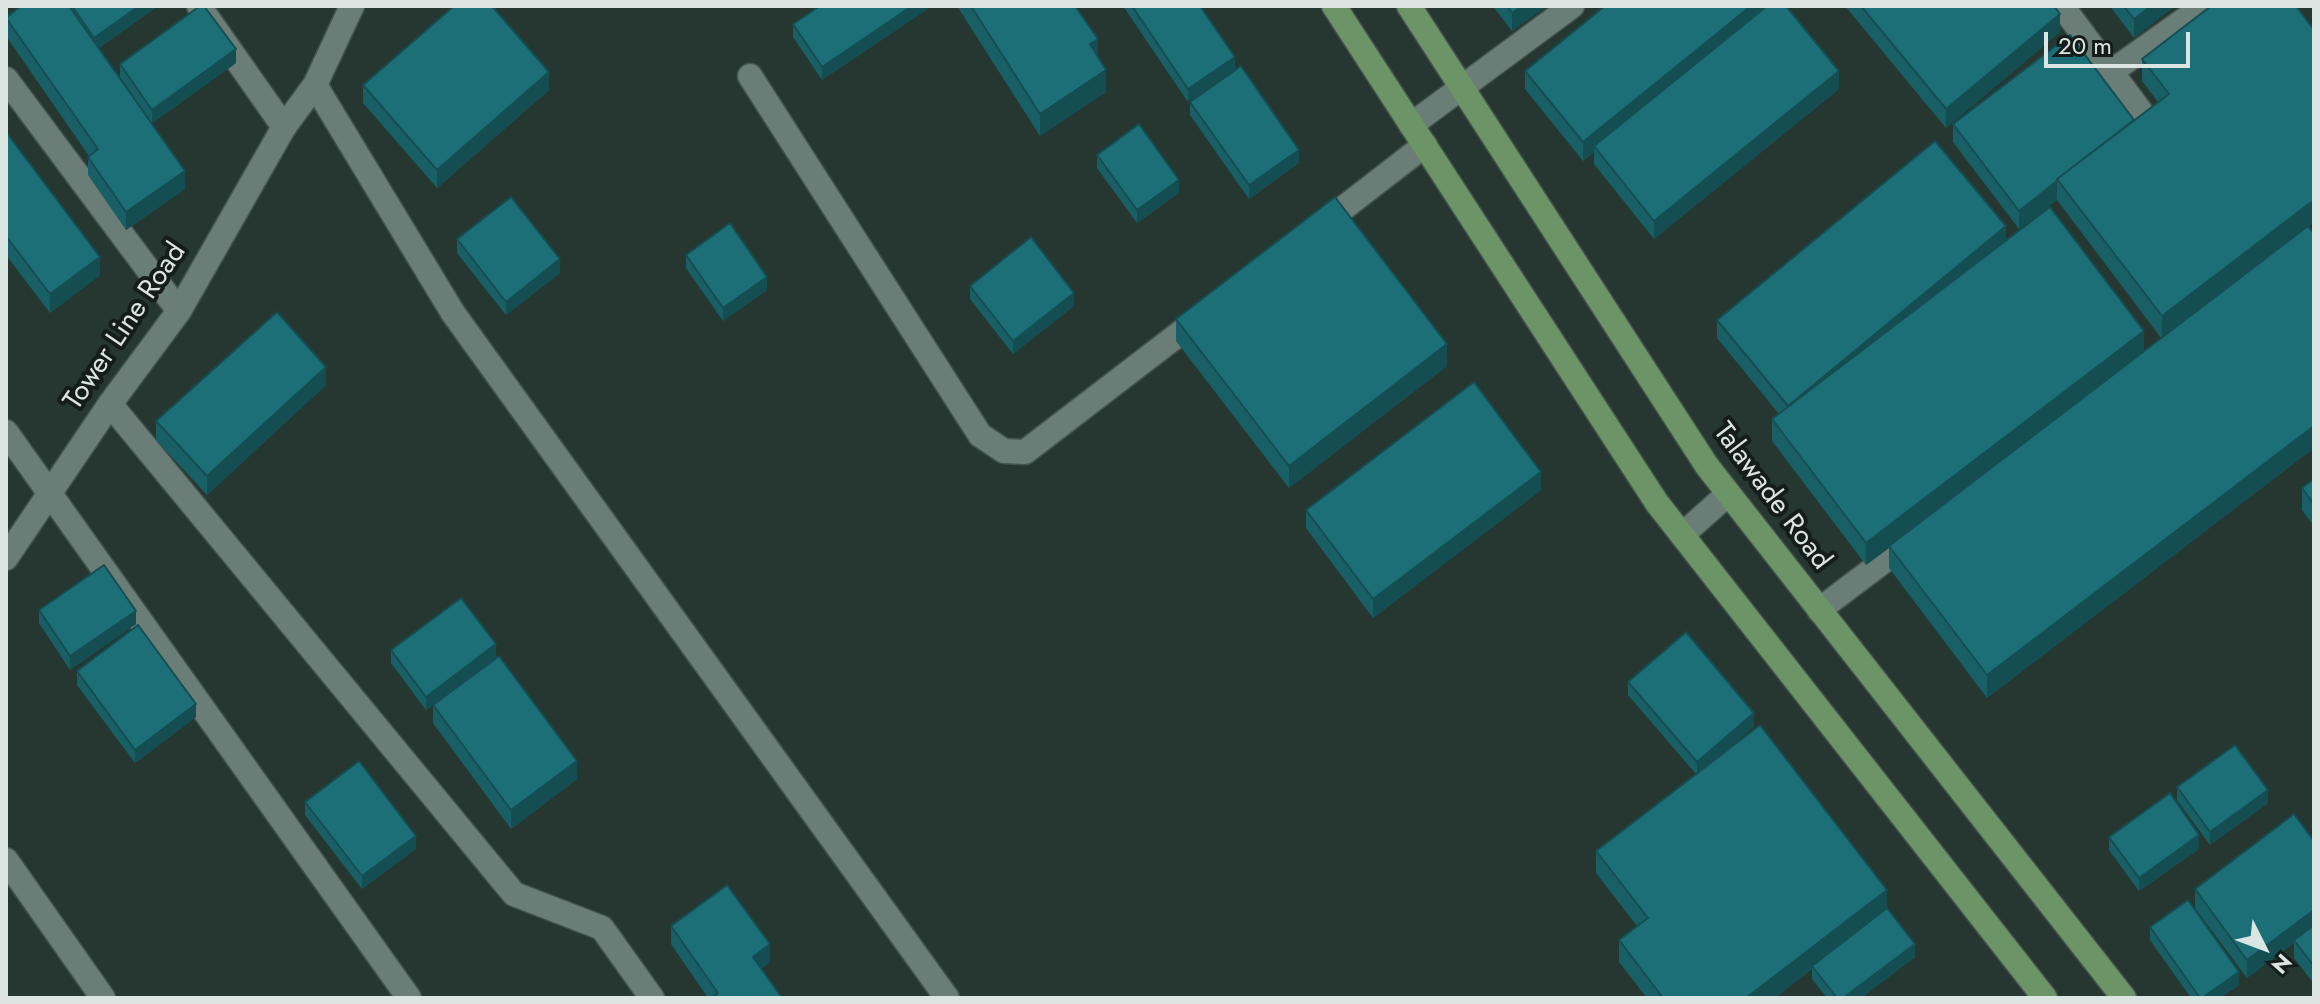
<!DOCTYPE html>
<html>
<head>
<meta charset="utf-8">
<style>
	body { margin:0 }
	#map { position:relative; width:2320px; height:1004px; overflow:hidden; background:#263731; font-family:Jost,sans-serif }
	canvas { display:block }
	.frame { position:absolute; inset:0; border:8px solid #dbe5e1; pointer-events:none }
	.north { position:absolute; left:2224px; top:908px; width:80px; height:80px; -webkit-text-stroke:6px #151d1a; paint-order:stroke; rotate:132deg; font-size:22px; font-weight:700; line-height:32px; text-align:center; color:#dbe5e1 }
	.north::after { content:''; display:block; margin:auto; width:28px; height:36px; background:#dbe5e1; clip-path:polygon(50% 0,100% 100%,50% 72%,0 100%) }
	.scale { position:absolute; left:2044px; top:32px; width:146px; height:36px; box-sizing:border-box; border:4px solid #dbe5e1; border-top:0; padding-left:10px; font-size:24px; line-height:28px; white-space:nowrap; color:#dbe5e1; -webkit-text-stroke:6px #151d1a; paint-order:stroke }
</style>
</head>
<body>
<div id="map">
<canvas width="2320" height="1004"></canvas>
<div class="frame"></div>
<div class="north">N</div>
<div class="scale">20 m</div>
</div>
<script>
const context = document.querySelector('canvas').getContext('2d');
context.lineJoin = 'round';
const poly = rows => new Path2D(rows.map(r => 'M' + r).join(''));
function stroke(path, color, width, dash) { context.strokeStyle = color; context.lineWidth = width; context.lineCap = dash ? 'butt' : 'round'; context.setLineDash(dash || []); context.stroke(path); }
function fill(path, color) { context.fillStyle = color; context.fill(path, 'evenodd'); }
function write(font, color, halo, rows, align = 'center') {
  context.font = font + ' Jost,sans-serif'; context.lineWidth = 8; context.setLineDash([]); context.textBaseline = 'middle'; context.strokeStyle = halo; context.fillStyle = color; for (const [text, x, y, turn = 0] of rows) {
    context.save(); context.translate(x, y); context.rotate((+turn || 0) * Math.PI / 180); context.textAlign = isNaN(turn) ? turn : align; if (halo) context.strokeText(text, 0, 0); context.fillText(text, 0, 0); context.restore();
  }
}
const lane = poly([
	[2062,6,2144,116],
	[2111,72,2204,6],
	[315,85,453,313,947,998],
	[1819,610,1913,539]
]);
const street = poly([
	[199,6,284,127],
	[750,76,980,435,1004,451,1025,452,1201,317],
	[6,79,179,311],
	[1411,125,1572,6],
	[1319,227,1425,145],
	[110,404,514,894,602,928,652,998],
	[6,432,409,998],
	[6,860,103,998]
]);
const secondary = poly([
	[1682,535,1728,494],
	[6,558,110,404,179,311,284,127,315,85,352,6]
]);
const primary = poly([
	[1334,6,1657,503,2045,998],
	[1409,6,1707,466,2124,998]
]);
stroke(lane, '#43524d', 27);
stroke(street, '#43524d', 27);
stroke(secondary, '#43524d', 27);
stroke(primary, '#43524d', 27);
stroke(lane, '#6a7d76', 24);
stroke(street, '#6a7d76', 24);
stroke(secondary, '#6a7d76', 24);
stroke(primary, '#6c9467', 24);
fill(poly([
	[21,6,158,6,99,48,185,189,126,230,88,175,88,157,89,156,6,36,6,16],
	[820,6,932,6,822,80,793,37,793,24],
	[957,6,1075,6,1098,57,1106,92,1040,136],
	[1123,6,1200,6,1188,102],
	[1493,6,1547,6,1512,31],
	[1845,6,2054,6,2060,32,1946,128],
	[2110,6,2175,6,2134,38],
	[2314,30,2314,222,2309,226,2314,234,2314,448,1987,698,1889,568,1889,548,1866,565,1772,441,1772,419,1779,414,1717,338,1717,320,2006,241,2144,351,2161,338,2057,200,2019,229,1953,142,1953,124,2134,120,2158,102,2142,81,2142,59],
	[236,63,152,123,120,77,120,64],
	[1525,71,1839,89,1654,239,1594,164,1594,152,1583,161,1525,89],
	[363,85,549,90,437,188,363,103],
	[1190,102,1299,163,1249,199,1190,115],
	[6,132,100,275,50,313,6,255],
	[1097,155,1179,193,1137,223,1097,168],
	[457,239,560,273,506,315,457,253],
	[686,255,767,290,723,321,686,268],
	[970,286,1074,306,1013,354,970,299],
	[1176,319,1447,366,1289,488,1176,341],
	[326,385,207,495,156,440,156,421],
	[2314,479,2314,526,2302,510,2302,488],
	[1541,490,1373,618,1306,528,1306,510],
	[39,610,136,624,70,670,39,623],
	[391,650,496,658,426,710,391,663],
	[77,671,196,717,135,763,77,685],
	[1628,682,1754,726,1718,757,1887,909,1915,957,1861,998,1827,998,1812,979,1812,969,1775,998,1647,998,1619,962,1619,940,1637,926,1596,873,1596,851,1696,774,1628,695],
	[433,705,577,779,511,829,433,723],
	[2177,787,2268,803,2210,845,2177,800],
	[305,802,416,849,362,889,305,815],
	[2109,837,2199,849,2139,891,2109,850],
	[2314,841,2314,984,2294,958,2294,943,2247,978,2195,908,2195,889],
	[671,926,770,962,761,969,782,998,708,998,671,944],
	[2150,927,2239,985,2220,998,2191,998,2150,940]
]), '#195f66');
fill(poly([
	[139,6,158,6,94,51,94,38],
	[912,6,932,6,822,80,822,67],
	[1522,6,1547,6,1512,31,1512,13],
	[1751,6,1774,6,1594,146,1594,152,1583,161,1583,142],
	[2151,6,2175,6,2134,38,2134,19],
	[2060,14,2060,32,1946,128,1946,109],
	[1098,39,1098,62,1090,44],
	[236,49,236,63,152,123,152,110],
	[1235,57,1235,70,1188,102,1188,89],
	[1106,70,1106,92,1040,136,1040,114],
	[1839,71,1839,89,1654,239,1654,221],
	[549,72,549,90,437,188,437,170],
	[1299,150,1299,163,1249,199,1249,185],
	[185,171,185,189,126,230,126,212],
	[1179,180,1179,193,1137,223,1137,210],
	[2057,181,2057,200,2019,229,2019,211],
	[2314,200,2314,222,2162,338,2162,316],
	[2006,226,2006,244,1788,406],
	[100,257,100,275,50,313,50,294],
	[560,259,560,273,506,315,506,302],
	[767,277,767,290,723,321,723,308],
	[1074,293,1074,306,1013,354,1013,341],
	[2144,331,2144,353,1889,546,1889,548,1866,565,1866,543],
	[1447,344,1447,366,1289,488,1289,466],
	[326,367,326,385,207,495,207,476],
	[2314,426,2314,448,1987,698,1987,675],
	[1541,472,1541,490,1373,618,1373,599],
	[136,611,136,624,70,670,70,656],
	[496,644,496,658,426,710,426,697],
	[196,704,196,717,135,763,135,750],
	[1754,713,1754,726,1697,775,1697,762],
	[577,761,577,779,511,829,511,810],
	[2268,790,2268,803,2210,845,2210,832],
	[2199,835,2199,849,2139,891,2139,878],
	[416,836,416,849,362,889,362,876],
	[1887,890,1887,912,1812,966,1812,969,1775,998,1746,998],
	[2314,910,2314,928,2294,940,2294,943,2247,978,2247,960],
	[770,944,770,962,753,976,753,957],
	[1915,944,1915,957,1861,998,1843,998],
	[8,961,8,975,6,976,6,963],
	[2239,972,2239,985,2220,998,2202,998]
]), '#144e53');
const building = poly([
	[21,6,69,6,185,171,126,212,88,157,98,149,6,18,21,6],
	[72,6,139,6,94,38,72,6],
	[200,6,204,6,236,49,152,110,120,64,200,6],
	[454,6,492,6,549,72,437,170,363,85,454,6],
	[820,6,912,6,822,67,793,24,820,6],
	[971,6,1075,6,1098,39,1090,44,1106,70,1040,114,971,6],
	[1132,6,1200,6,1235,57,1188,89,1132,6],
	[1507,6,1522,6,1512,13,1507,6],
	[1605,6,1751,6,1583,142,1525,71,1605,6],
	[1767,6,1786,6,1839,71,1654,221,1594,146,1767,6],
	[1861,6,2054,6,2060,14,1946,109,1861,6],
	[2124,6,2151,6,2134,19,2124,6],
	[2211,6,2296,6,2314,30,2314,200,2162,316,2057,179,2169,94,2142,59,2211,6],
	[2070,35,2134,120,2057,179,2057,181,2019,211,1953,124,2070,35],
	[1241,66,1299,150,1249,185,1190,102,1241,66],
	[1139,124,1179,180,1137,210,1097,155,1139,124],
	[6,132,100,257,50,294,6,236,6,132],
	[1935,141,2006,226,1788,406,1717,320,1935,141],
	[511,197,560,259,506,302,457,239,511,197],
	[1335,197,1447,344,1289,466,1176,319,1335,197],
	[2050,207,2144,331,1866,543,1772,419,2050,207],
	[730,223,767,277,723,308,686,255,730,223],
	[2308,226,2314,234,2314,426,1987,675,1889,546,2308,226],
	[1031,237,1074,293,1013,341,970,286,1031,237],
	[277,312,326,367,207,476,156,421,277,312],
	[1474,382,1541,472,1373,599,1306,510,1474,382],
	[2314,479,2314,504,2302,488,2314,479],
	[104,565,136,611,70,656,39,610,104,565],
	[461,598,496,644,426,697,391,650,461,598],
	[138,625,196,704,135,750,77,671,138,625],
	[1686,632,1754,713,1697,762,1628,682,1686,632],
	[499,656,577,761,511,810,433,705,499,656],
	[1760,725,1887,890,1746,998,1663,998,1619,940,1648,918,1596,851,1760,725],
	[2235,745,2268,790,2210,832,2177,787,2235,745],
	[359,761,416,836,362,876,305,802,359,761],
	[2170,793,2199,835,2139,878,2109,837,2170,793],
	[2294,814,2314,841,2314,910,2247,960,2195,889,2294,814],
	[727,885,770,944,753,957,782,998,712,998,718,993,671,926,727,885],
	[2188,900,2239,972,2202,998,2200,998,2150,927,2188,900],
	[1887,908,1915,944,1843,998,1837,998,1812,966,1887,908],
	[2314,925,2314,966,2294,940,2314,925]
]);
fill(building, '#1d6f77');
stroke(building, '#144e53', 2);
write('28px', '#dbe5e1', '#151d1a', [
	["Tower Line Road",126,327,-56],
	["Talawade Road",1771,497,53]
]);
</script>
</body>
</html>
